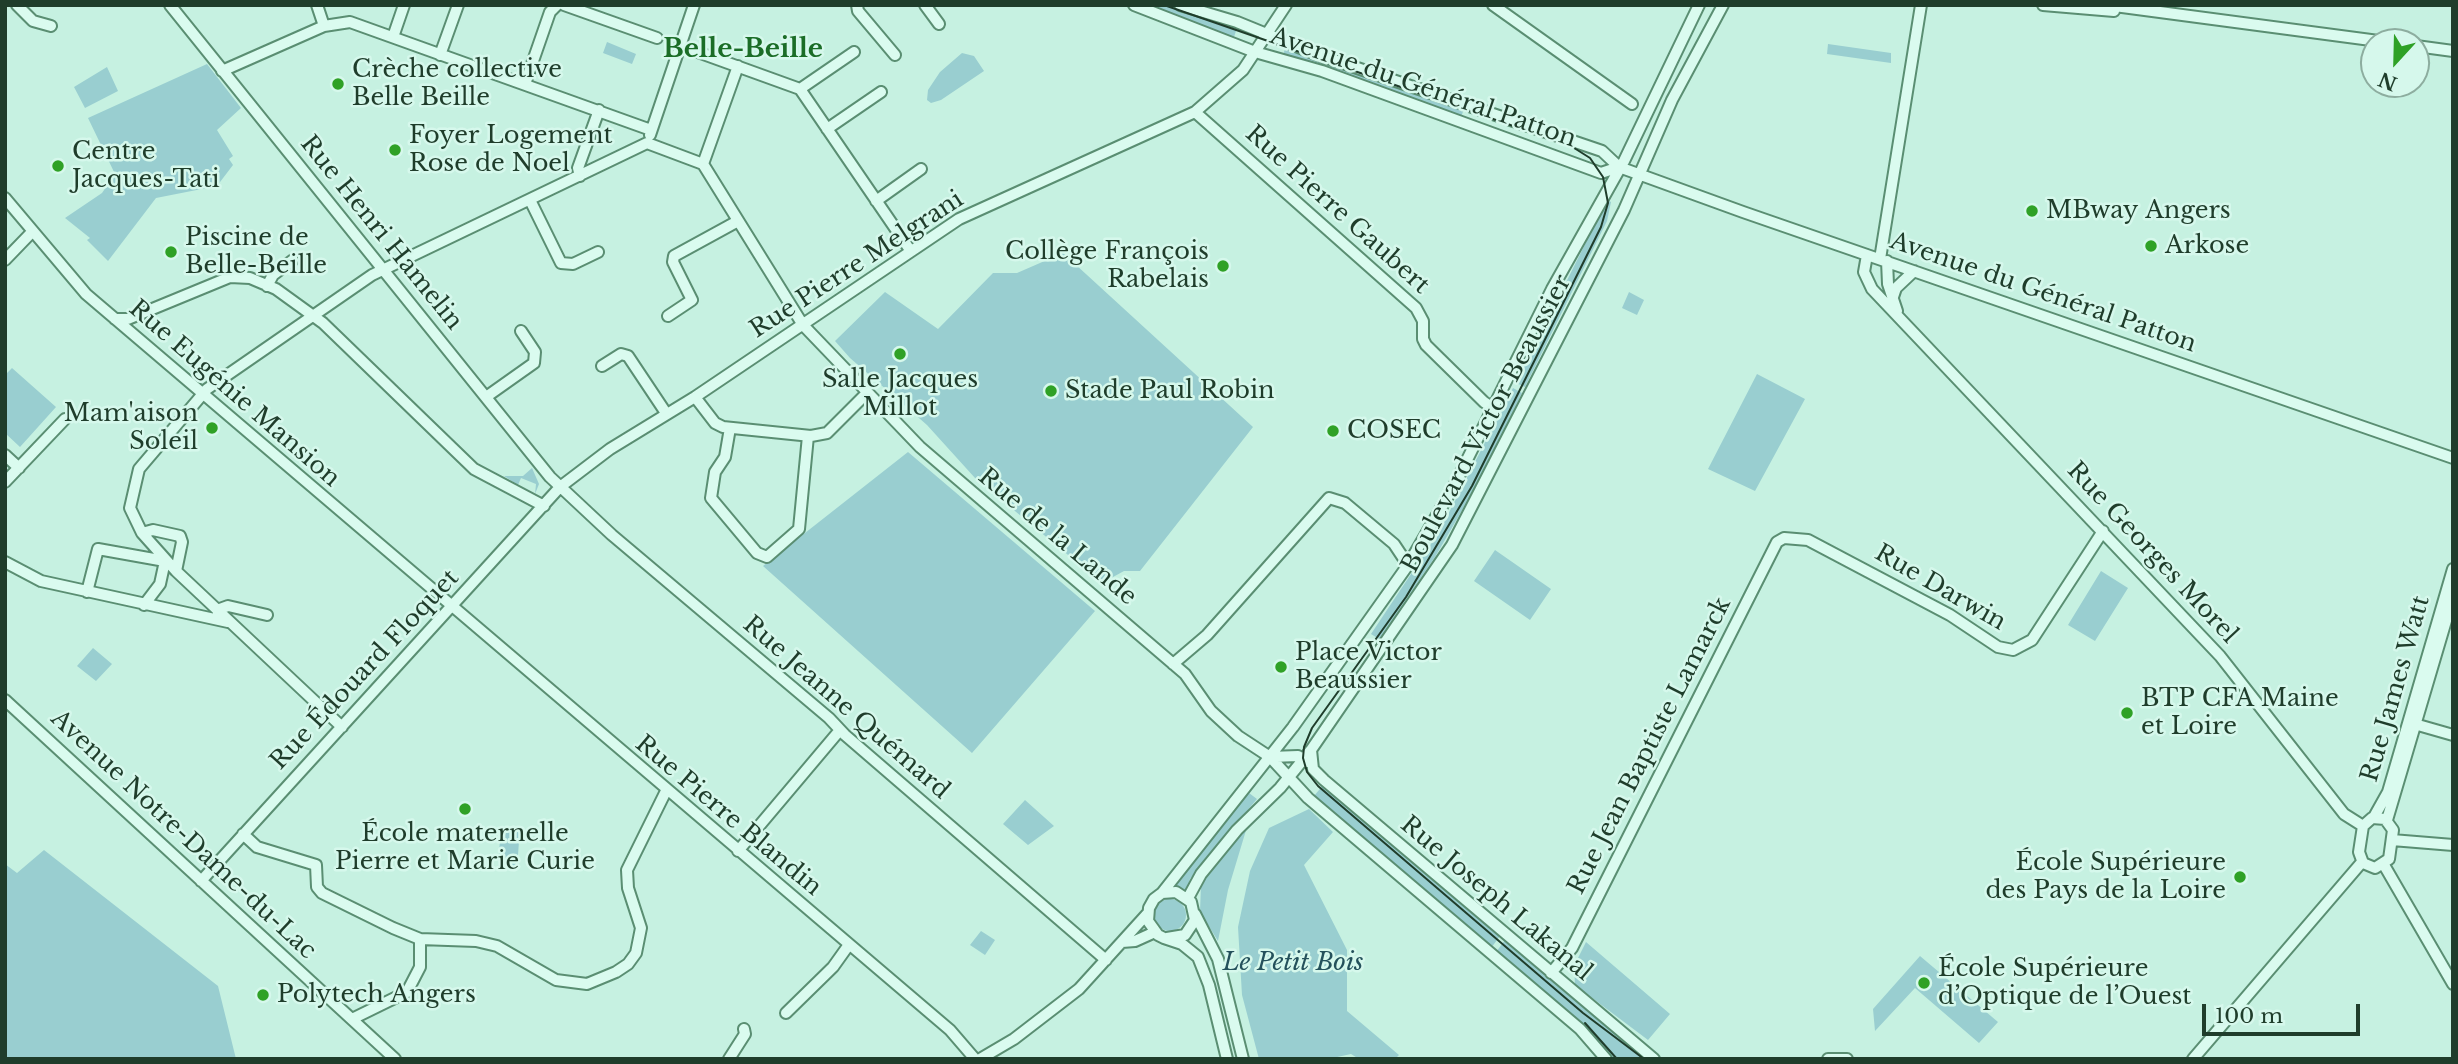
<!DOCTYPE html>
<html>
<head>
<meta charset="utf-8">
<style>
	body { margin:0 }
	#map { position:relative; width:2458px; height:1064px; overflow:hidden; background:#c6f1e1; font-family:"Libre Baskerville",serif }
	canvas { display:block }
	.frame { position:absolute; inset:0; border:7px solid #1f3d2b; pointer-events:none }
	.north { position:absolute; left:2360px; top:28px; width:70px; height:70px; box-sizing:border-box; background:#d6f8ec; border:2px solid #8dad9f; border-radius:50%; rotate:202deg; font-size:19px; font-weight:700; line-height:28px; text-align:center; color:#1f3d2b }
	.north::after { content:''; display:block; margin:auto; width:24px; height:32px; background:#2fa126; clip-path:polygon(50% 0,100% 100%,50% 72%,0 100%) }
	.scale { position:absolute; left:2202px; top:1004px; width:158px; height:32px; box-sizing:border-box; border:4px solid #1f3d2b; border-top:0; padding-left:9px; font-size:21px; line-height:24px; white-space:nowrap; color:#1f3d2b; -webkit-text-stroke:5px #d6f8ec; paint-order:stroke }
</style>
</head>
<body>
<div id="map">
<canvas width="2458" height="1064"></canvas>
<div class="frame"></div>
<div class="north">N</div>
<div class="scale">100 m</div>
</div>
<script>
const context = document.querySelector('canvas').getContext('2d');
context.lineJoin = 'round';
function fill(path, color) { context.fillStyle = color; context.fill(path, 'evenodd'); }
const poly = rows => new Path2D(rows.map(r => 'M' + r).join(''));
function stroke(path, color, width, dash) { context.strokeStyle = color; context.lineWidth = width; context.lineCap = dash ? 'butt' : 'round'; context.setLineDash(dash || []); context.stroke(path); }
function write(font, color, halo, rows, align = 'center') {
  context.font = font + ' "Libre Baskerville",serif'; context.lineWidth = 5; context.setLineDash([]); context.textBaseline = 'middle'; context.strokeStyle = halo; context.fillStyle = color; for (const [text, x, y, turn = 0] of rows) {
    context.save(); context.translate(x, y); context.rotate((+turn || 0) * Math.PI / 180); context.textAlign = isNaN(turn) ? turn : align; if (halo) context.strokeText(text, 0, 0); context.fillText(text, 0, 0); context.restore();
  }
}
fill(poly([
	[1143,5,1172,5,1237,28,1234,37],
	[607,42,636,54,632,64,603,53],
	[1828,44,1891,53,1891,63,1827,54],
	[1286,46,1465,106,1460,120,1283,55],
	[962,53,974,56,984,71,941,100,931,103,927,100,928,90,940,72],
	[207,64,241,108,217,130,233,156,229,159,233,165,217,186,156,198,108,261,87,240,90,238,65,218,102,193,115,174,88,118],
	[107,67,118,91,85,108,74,87],
	[1607,200,1611,202,1607,221,1525,387,1516,383],
	[1063,253,1253,427,1140,571,1124,571,1102,583,975,478,927,425,850,358,835,341,885,292,938,329,993,273,1017,273],
	[1629,292,1644,300,1637,315,1622,308],
	[12,368,56,407,20,447,5,433,5,375],
	[1757,374,1805,399,1755,491,1708,469],
	[1513,388,1522,393,1475,488,1435,557,1379,639,1371,634,1439,532],
	[908,452,1095,611,972,753,763,566],
	[532,468,539,484,535,494,536,484,521,478,518,485,504,476,523,476],
	[1495,550,1551,589,1530,620,1474,581],
	[2101,571,2128,588,2095,641,2068,625],
	[93,648,112,664,96,681,77,666],
	[1324,784,1500,936,1491,948,1314,796],
	[1249,793,1257,799,1190,879,1187,891,1173,886],
	[1025,800,1054,826,1028,845,1003,824],
	[1309,809,1333,832,1304,865,1347,950,1347,1011,1399,1055,1395,1059,1359,1059,1351,1054,1328,1059,1259,1059,1242,995,1238,927,1250,871,1269,828],
	[501,826,520,828,517,868,498,867],
	[1247,827,1228,890,1218,941,1200,912,1201,884],
	[44,850,218,986,236,1059,5,1059,5,864,17,873],
	'1154 915a16 16 0 1 1 32 0a16 16 0 1 1-32 0Z',
	[981,931,995,940,985,955,970,945],
	[1505,940,1618,1037,1648,1059,1612,1059,1592,1034,1496,952],
	[1586,942,1670,1014,1648,1040,1575,985,1574,966],
	[1920,956,1998,1022,1979,1043,1915,988,1875,1031,1873,1009]
]), '#99ced0');
const minor = poly([
	[17,5,33,21,51,26],
	[170,5,550,477,612,535,829,718,845,735,1106,960],
	[317,5,324,26],
	[564,5,657,38],
	[857,5,858,11,895,55],
	[925,5,939,24],
	[1134,5,1255,52,1322,71,1601,173,1619,167],
	[1180,5,1237,22,1313,53,1602,151,1619,167,1743,212,2453,458],
	[1493,5,1632,104],
	[2043,5,2114,11],
	[2107,5,2386,42],
	[393,37,404,5],
	[681,46,800,89,910,250],
	[2416,46,2453,51],
	[440,55,458,5],
	[222,71,324,26,350,22,651,130],
	[525,84,550,12,557,5],
	[800,89,854,52],
	[1195,112,1416,308,1423,321,1423,339,1426,345,1484,402,1493,408],
	[827,129,881,92],
	[650,135,694,5],
	[647,143,703,164],
	[703,164,803,325,920,447,1185,674,1211,711,1238,736,1270,757,1308,798,1580,1029,1606,1059],
	[703,164,738,66],
	[580,176,578,168,599,110],
	[5,198,86,294,950,1030,975,1059],
	[530,200,561,263,573,264,598,252],
	[876,201,921,169],
	[1867,255,1864,272,1872,289,2220,656,2344,814,2363,826],
	[1880,259,1921,5],
	[5,260,32,232],
	[1887,261,1888,284,1897,311],
	[267,286,273,275,293,260],
	[1892,300,1896,288,1914,271],
	[668,316,692,300,673,262,674,256,738,221],
	[115,319,128,319,230,277,250,278,276,289,323,323,474,469,544,506],
	[602,366,621,354,628,356,666,413],
	[486,397,534,363,535,352,521,331],
	[695,397,715,423,723,427,811,436,827,433,867,393],
	[730,428,725,457,715,472,711,498,757,553,767,557,799,529,808,436],
	[5,455,19,468],
	[5,482,65,419],
	[142,533,153,530,180,536,182,542,176,571],
	[5,562,41,581,228,622],
	[87,592,98,549,165,561,160,584,144,605],
	[217,610,228,606,267,615],
	[1173,664,1207,635,1329,498,1345,503,1394,544,1408,565],
	[5,700,395,1059],
	[2411,723,2453,735],
	[342,727,176,571,142,533,130,508,139,469,207,389,372,275,647,143],
	[1311,750,1313,769,1324,780,1654,1059],
	[1270,757,1298,756,1307,762],
	[2374,817,2388,792,2453,569],
	[2372,818,2385,819,2393,830,2389,859,2375,868,2363,863,2359,852,2363,826,2372,818],
	[2387,820,2453,597],
	[243,834,257,847,316,865,317,887,322,893,393,928,420,939,476,941,497,946,556,980,587,984,616,972,628,964,636,953,641,928,628,888,627,870,667,789],
	[2392,840,2453,845],
	[738,851,840,730],
	[2384,865,2453,984],
	[201,881,560,487,610,449,695,397,959,219,1195,112,1243,70,1286,5],
	[1162,893,1293,727,1408,565,1455,484,1552,289,1624,161,1699,5],
	[1188,898,1201,874,1237,830,1280,788,1311,750,1452,545,1624,210,1672,100,1723,5],
	[1195,914,1218,959,1243,1059],
	[1167,938,1185,935,1195,920,1191,902,1176,892,1162,893,1154,899,1149,908,1148,921,1158,935,1164,938,1182,944,1198,957,1209,985,1227,1059],
	[1122,942,1135,941,1155,932],
	[1551,973,1572,948,1777,542,1784,538,1808,540,1950,615,1998,647,2013,650,2032,640,2103,531],
	[786,1013,833,967,848,946],
	[352,1019,407,992,420,967,420,939],
	[729,1059,745,1034,744,1029],
	[980,1059,1014,1039,1079,989,1148,913],
	[1828,1059,1847,1059],
	[2193,1059,2362,862]
]);
stroke(minor, '#5a8e72', 14);
stroke(minor, '#dafbef', 10);
stroke(poly([
	[1164,5,1571,146,1590,158,1603,177,1608,203,1601,227,1472,486,1406,597,1312,728,1304,747,1303,758,1307,772,1318,786,1583,1013,1644,1059],
	[1585,1023,1617,1059]
]), '#1f3d2b', 2);
for (const [x, y, r, color] of [
	[338,84,7,"#2fa126"],
	[395,150,7,"#2fa126"],
	[58,166,7,"#2fa126"],
	[2032,211,7,"#2fa126"],
	[2151,246,7,"#2fa126"],
	[171,252,7,"#2fa126"],
	[1223,266,7,"#2fa126"],
	[900,354,7,"#2fa126"],
	[1051,391,7,"#2fa126"],
	[212,428,7,"#2fa126"],
	[1333,431,7,"#2fa126"],
	[1281,667,7,"#2fa126"],
	[2127,713,7,"#2fa126"],
	[465,809,7,"#2fa126"],
	[2240,877,7,"#2fa126"],
	[1924,983,7,"#2fa126"],
	[263,995,7,"#2fa126"]
]) { const dot = new Path2D(); dot.arc(x, y, r, 0, 2 * Math.PI); context.fillStyle = color; context.fill(dot); stroke(dot, '#d6f8ec', 2.5); }
write('24px', '#1f3d2b', '#d6f8ec', [
	["Crèche collective",352,70],
	["Belle Beille",352,98],
	["Foyer Logement",409,136],
	["Rose de Noel",409,164],
	["Centre",72,152],
	["Jacques-Tati",72,180],
	["MBway Angers",2046,211],
	["Piscine de",185,238],
	["Belle-Beille",185,266],
	["Arkose",2165,246],
	["Collège François",1209,252,"right"],
	["Rabelais",1209,280,"right"],
	["Salle Jacques",900,380,"center"],
	["Millot",900,408,"center"],
	["Stade Paul Robin",1065,391],
	["Mam'aison",198,414,"right"],
	["Soleil",198,442,"right"],
	["COSEC",1347,431],
	["Place Victor",1295,653],
	["Beaussier",1295,681],
	["BTP CFA Maine",2141,699],
	["et Loire",2141,727],
	["École maternelle",465,834,"center"],
	["Pierre et Marie Curie",465,862,"center"],
	["École Supérieure",2226,863,"right"],
	["des Pays de la Loire",2226,891,"right"],
	["École Supérieure",1938,969],
	["d’Optique de l’Ouest",1938,997],
	["Polytech Angers",277,995]
], 'left');
write('24px', '#1f3d2b', '#d6f8ec', [
	["Avenue du Général Patton",1423,88,19],
	["Rue Pierre Gaubert",1337,210,42],
	["Rue Henri Hamelin",381,233,51],
	["Rue Pierre Melgrani",857,265,-33],
	["Avenue du Général Patton",2043,293,19],
	["Rue Eugénie Mansion",234,394,41],
	["Boulevard Victor Beaussier",1487,424,-62],
	["Rue de la Lande",1057,537,40],
	["Rue Georges Morel",2152,553,47],
	["Rue Darwin",1940,588,30],
	["Rue Édouard Floquet",365,670,-47],
	["Rue James Watt",2396,689,-74],
	["Rue Jeanne Quémard",846,708,41],
	["Rue Jean Baptiste Lamarck",1650,746,-63],
	["Rue Pierre Blandin",728,816,40],
	["Avenue Notre-Dame-du-Lac",183,835,43],
	["Rue Joseph Lakanal",1496,899,40]
]);
write('italic 24px', '#24515b', '#d6f8ec', [
	["Le Petit Bois",1293,963]
]);
write('bold 26px', '#1b6d27', '#d6f8ec', [
	["Belle-Beille",743,50]
]);
</script>
</body>
</html>
